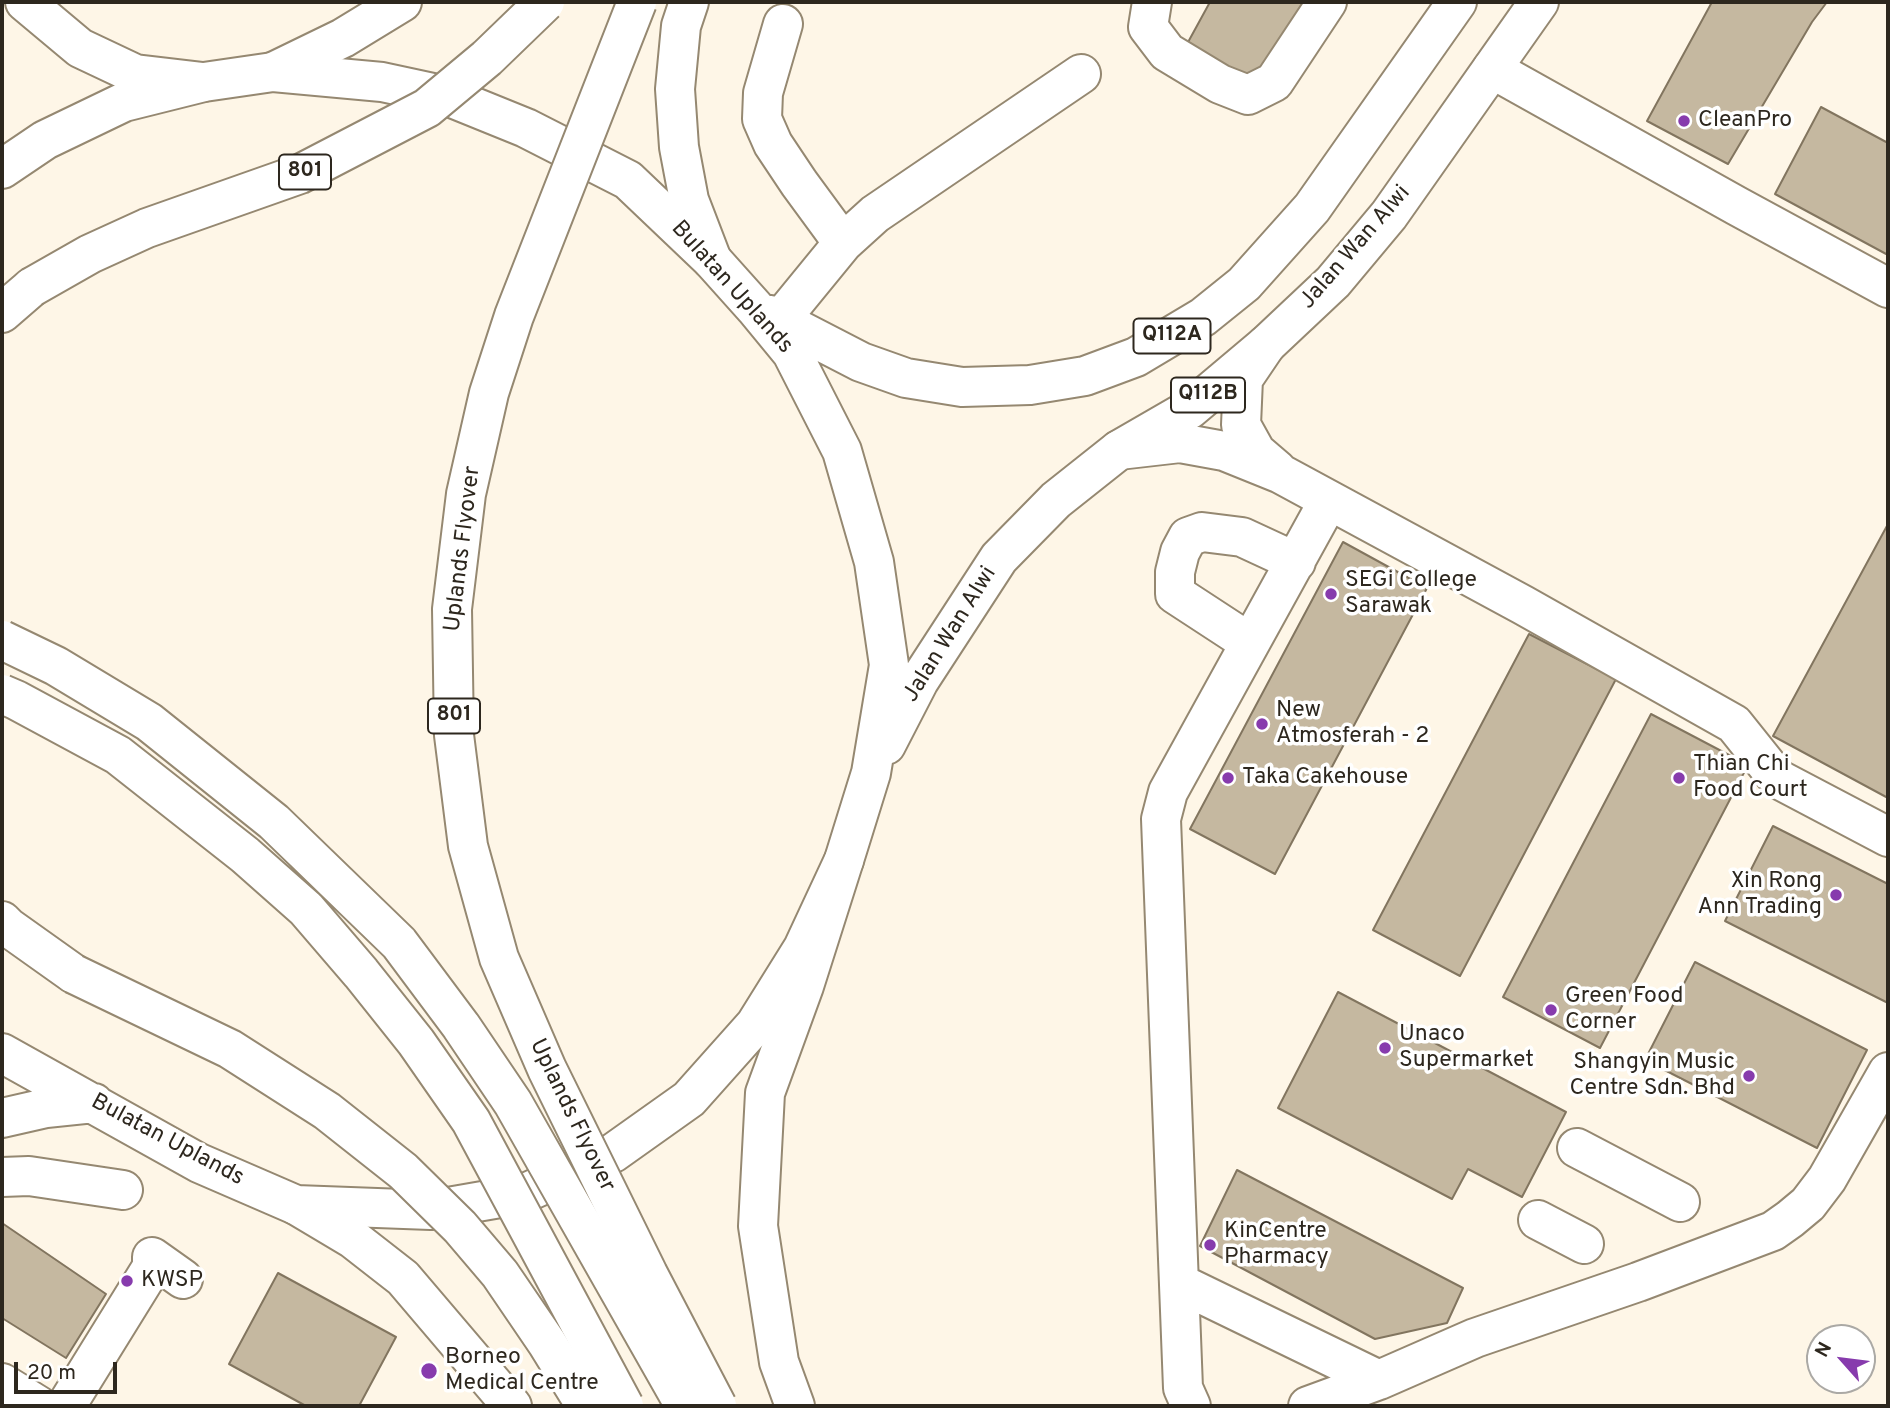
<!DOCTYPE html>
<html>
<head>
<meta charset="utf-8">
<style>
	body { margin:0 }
	#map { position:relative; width:1890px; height:1408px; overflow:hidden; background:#fef6e7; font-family:Overpass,sans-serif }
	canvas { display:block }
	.frame { position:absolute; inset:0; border:4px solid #2d271e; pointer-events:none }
	.north { position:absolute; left:1806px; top:1324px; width:70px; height:70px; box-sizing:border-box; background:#fff; border:2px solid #aba9a5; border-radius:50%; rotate:298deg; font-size:19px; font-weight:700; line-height:28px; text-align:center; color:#2d271e }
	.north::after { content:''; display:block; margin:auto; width:24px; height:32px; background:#873bad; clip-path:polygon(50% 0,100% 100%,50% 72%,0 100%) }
	.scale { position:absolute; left:14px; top:1362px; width:103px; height:32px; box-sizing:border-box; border:4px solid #2d271e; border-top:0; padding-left:9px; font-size:21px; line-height:24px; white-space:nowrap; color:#2d271e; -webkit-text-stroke:5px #fff; paint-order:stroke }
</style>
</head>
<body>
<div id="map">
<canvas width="1890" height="1408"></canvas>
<div class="frame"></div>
<div class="north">N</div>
<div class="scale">20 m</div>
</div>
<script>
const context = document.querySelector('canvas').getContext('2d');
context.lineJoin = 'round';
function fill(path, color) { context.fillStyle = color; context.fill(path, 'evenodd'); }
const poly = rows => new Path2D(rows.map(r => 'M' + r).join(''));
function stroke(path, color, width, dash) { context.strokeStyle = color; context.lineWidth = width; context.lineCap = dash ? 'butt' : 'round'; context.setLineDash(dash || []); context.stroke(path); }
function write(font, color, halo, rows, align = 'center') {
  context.font = font + ' Overpass,sans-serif'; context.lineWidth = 7; context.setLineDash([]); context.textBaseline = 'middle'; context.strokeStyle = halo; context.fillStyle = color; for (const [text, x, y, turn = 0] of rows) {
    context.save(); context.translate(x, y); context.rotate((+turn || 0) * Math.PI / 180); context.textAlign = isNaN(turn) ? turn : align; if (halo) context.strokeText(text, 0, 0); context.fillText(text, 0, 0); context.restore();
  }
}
const building = poly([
	[1210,2,1317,2,1259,82,1181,55,1210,2],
	[1712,2,1827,2,1812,22,1728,164,1647,121,1712,2],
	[1821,107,1888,143,1888,255,1775,194,1821,107],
	[1888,524,1888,798,1773,736,1888,524],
	[1343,542,1427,588,1275,874,1190,829,1343,542],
	[1529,634,1616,679,1460,976,1373,930,1529,634],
	[1651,714,1748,765,1600,1048,1503,997,1651,714],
	[1773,826,1888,884,1888,1003,1725,921,1773,826],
	[1695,962,1867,1050,1817,1148,1645,1060,1695,962],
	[1338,992,1566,1112,1522,1197,1468,1169,1452,1199,1278,1108,1338,992],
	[1237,1170,1463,1288,1447,1323,1375,1339,1200,1246,1237,1170],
	[2,1223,106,1294,66,1358,2,1318,2,1223],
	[278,1273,396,1337,359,1406,306,1406,229,1364,278,1273]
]);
fill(building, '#c5b8a0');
stroke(building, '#82755f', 2);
const minor = poly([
	[25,2,80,48,135,74,203,82],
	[1152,2,1148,27,1167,52,1220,84,1248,95,1274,82,1327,2],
	[783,24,763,93,762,119,773,144,799,183,843,243],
	[1492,69,1737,206,1888,288],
	[780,320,843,243,875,214,1081,74],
	[1266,345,1243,379,1241,425,1256,452,1277,470],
	[1119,450,1180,443,1224,451,1281,474,1523,605,1734,724,1778,779,1888,837],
	[1250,643,1175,594,1175,572,1180,552,1188,537,1202,532,1242,537,1296,562],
	[1577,1148,1680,1202],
	[2,1177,29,1176,123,1190],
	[1538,1220,1584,1244],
	[1179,1283,1379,1380],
	[2,1383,39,1406],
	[66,1406,152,1267,152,1257,183,1279],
	[1191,1406,1183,1388,1161,819,1168,792,1329,500],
	[1308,1406,1379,1380,1475,1338,1638,1282,1773,1231,1790,1219,1808,1204,1827,1179,1888,1072]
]);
const major = poly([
	[2,169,45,140,124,102,204,82,273,72,382,82,447,96,526,128,628,180,712,260,755,308,792,353,842,451,874,562,889,665,871,773,844,860,803,948,755,1025,689,1099,613,1153,523,1194,431,1210,296,1205,199,1163,2,1053],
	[770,315,861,362,906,378,962,387,1030,385,1085,376,1136,357,1203,317,1244,284,1312,208,1457,2],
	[886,745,919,681,999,558,1056,500,1119,450,1190,409,1266,345,1333,282,1389,215,1539,2],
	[2,1118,46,1108,94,1103]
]);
const highway = poly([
	[689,2,681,26,675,89,679,147,689,200,712,260],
	[273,72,343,38,402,2],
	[2,313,32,287],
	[2,921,8,927,74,974],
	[296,1205,353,1239,403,1278,512,1406],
	[795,1406,779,1362,758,1226,765,1093,804,986,844,860]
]);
stroke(minor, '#958871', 42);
stroke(major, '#958871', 42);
stroke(highway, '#958871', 42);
stroke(minor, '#fff', 38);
stroke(major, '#fff', 38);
stroke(highway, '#fff', 38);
const majorBridge = poly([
	[2,640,56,666,149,722,274,822,399,943,461,1026,513,1103,685,1406],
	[2,694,16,700,118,755,245,855,306,909,361,973,416,1042,471,1121,624,1406]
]);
const highwayBridge = poly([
	[637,2,514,316,489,393,466,494,452,609,454,735,468,846,499,958,547,1069,648,1274,717,1406],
	[32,287,90,254,147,228,300,174,427,108,487,58,545,2],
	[74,974,230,1049,327,1111,403,1171,460,1227,500,1274,547,1343,586,1406]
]);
stroke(majorBridge, '#958871', 42, []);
stroke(highwayBridge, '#958871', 42, []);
stroke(majorBridge, '#fff', 38);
stroke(highwayBridge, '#fff', 38);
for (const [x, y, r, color] of [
	[1684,121,7,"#873bad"],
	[1331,594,7,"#873bad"],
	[1262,724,7,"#873bad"],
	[1228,778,7,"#873bad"],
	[1679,778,7,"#873bad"],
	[1836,895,7,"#873bad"],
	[1551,1010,7,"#873bad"],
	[1385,1048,7,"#873bad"],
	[1749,1076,7,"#873bad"],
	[1210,1245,7,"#873bad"],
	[127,1281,7,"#873bad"],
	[429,1371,9,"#873bad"]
]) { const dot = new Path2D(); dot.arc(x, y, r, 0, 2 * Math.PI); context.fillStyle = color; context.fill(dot); stroke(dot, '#fff', 2.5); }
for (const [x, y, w] of [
	[305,172,52],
	[1172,336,77],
	[1208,395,74],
	[454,716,52]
]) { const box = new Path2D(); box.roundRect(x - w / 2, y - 17.5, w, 35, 5); context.fillStyle = '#fff'; context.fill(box); stroke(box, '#2d271e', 2); }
write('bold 21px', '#2d271e', null, [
	["801",305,172],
	["Q112A",1172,336],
	["Q112B",1208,395],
	["801",454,716]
]);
write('23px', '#2d271e', '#fff', [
	["CleanPro",1698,121],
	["SEGi College",1345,581],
	["Sarawak",1345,607],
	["New",1276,711],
	["Atmosferah - 2",1276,737],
	["Thian Chi",1693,765],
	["Food Court",1693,791],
	["Taka Cakehouse",1242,778],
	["Xin Rong",1822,882,"right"],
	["Ann Trading",1822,908,"right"],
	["Green Food",1565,997],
	["Corner",1565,1023],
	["Unaco",1399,1035],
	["Supermarket",1399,1061],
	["Shangyin Music",1735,1063,"right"],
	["Centre Sdn. Bhd",1735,1089,"right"],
	["KinCentre",1224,1232],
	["Pharmacy",1224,1258],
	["KWSP",141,1281],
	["Borneo",445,1358],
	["Medical Centre",445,1384]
], 'left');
write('23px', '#2d271e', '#fff', [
	["Jalan Wan Alwi",1356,248,-49],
	["Bulatan Uplands",731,288,48],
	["Uplands Flyover",464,549,-83],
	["Jalan Wan Alwi",951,635,-58],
	["Uplands Flyover",571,1116,64],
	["Bulatan Uplands",167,1141,28]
]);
</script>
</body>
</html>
